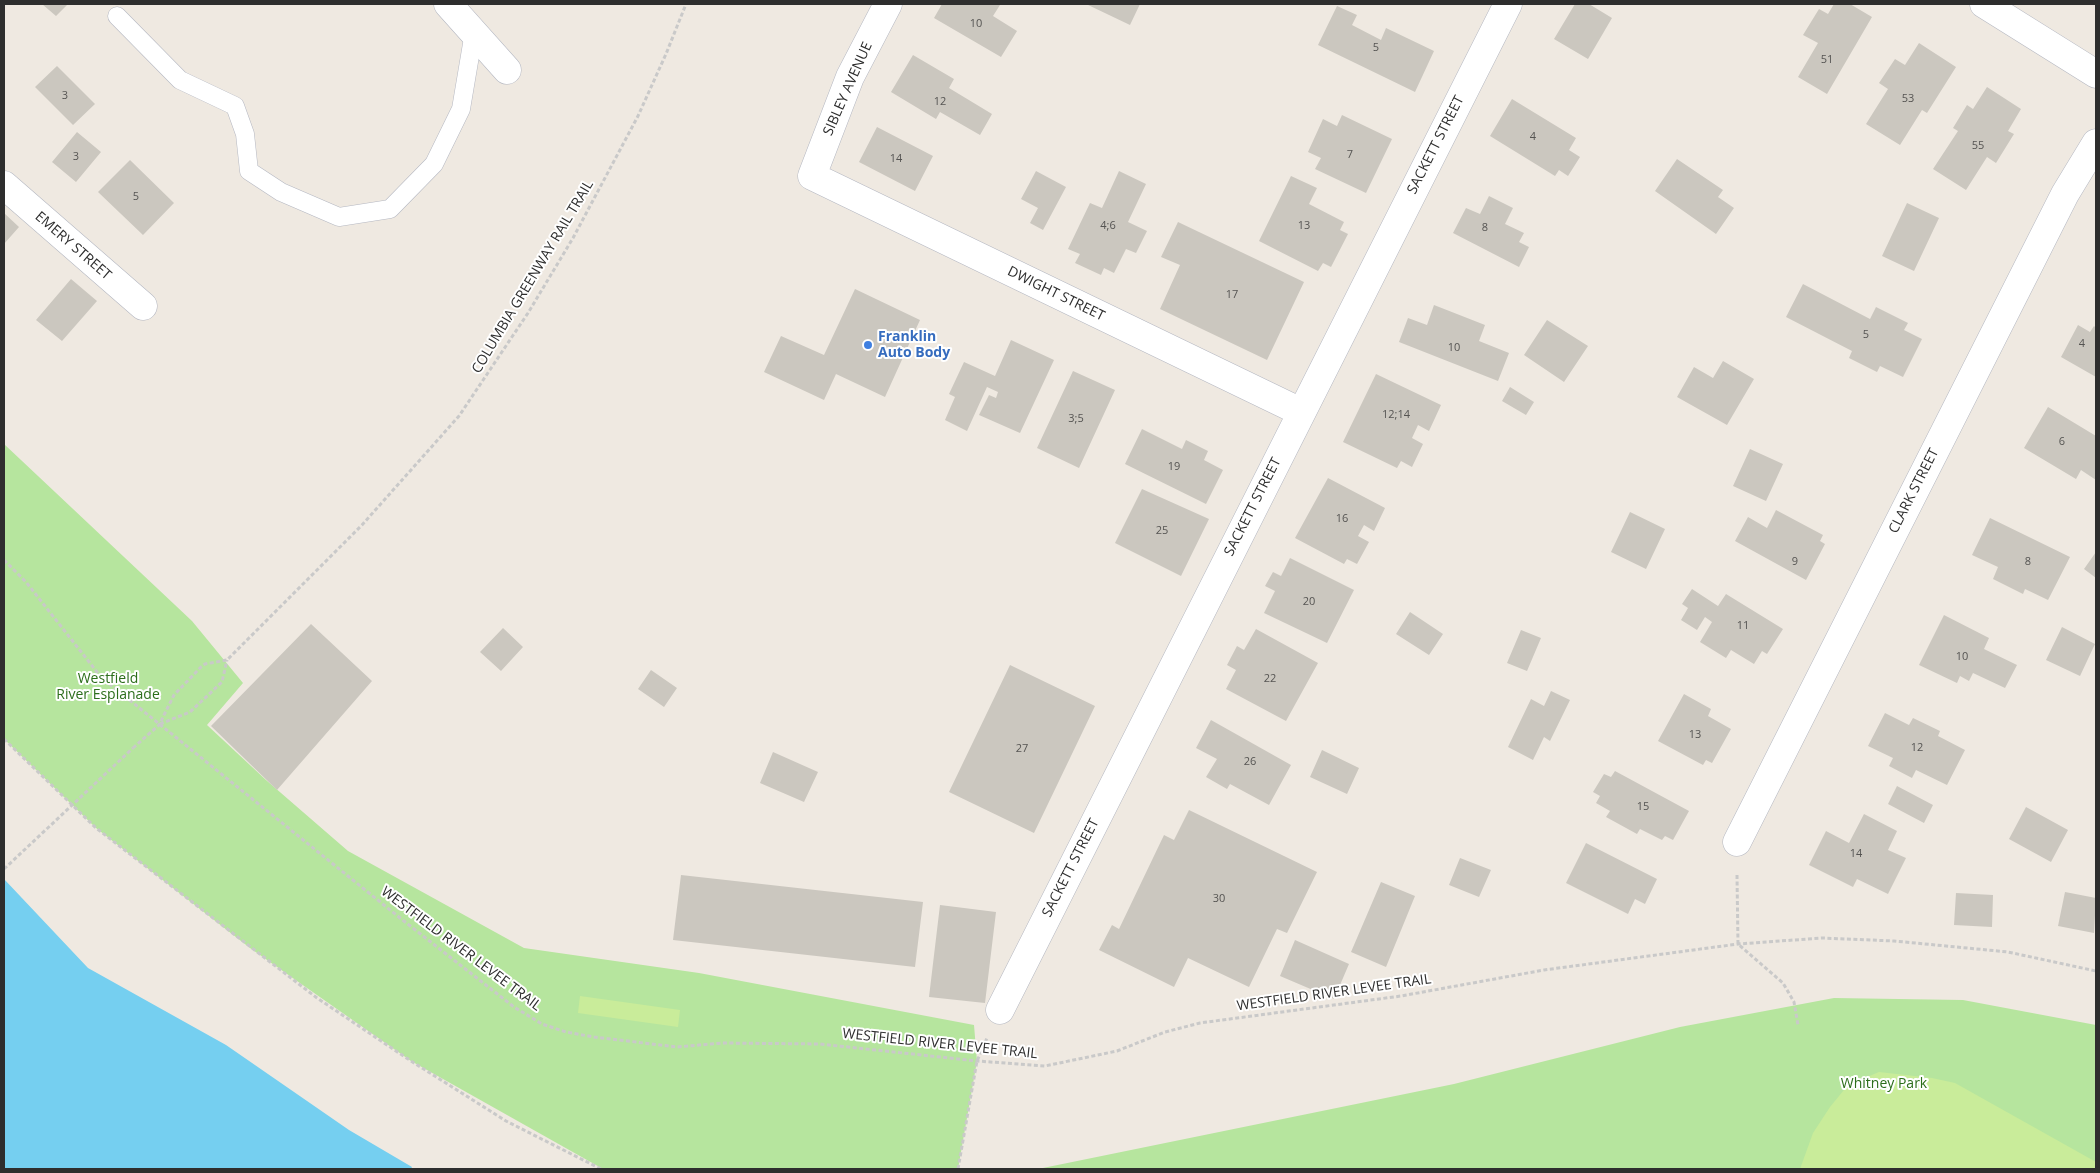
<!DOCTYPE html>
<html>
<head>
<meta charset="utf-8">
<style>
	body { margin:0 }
	#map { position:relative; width:2100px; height:1173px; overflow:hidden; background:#efe9e1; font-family:"Open Sans",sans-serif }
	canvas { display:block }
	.frame { position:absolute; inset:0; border:5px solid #2e2e2e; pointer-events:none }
</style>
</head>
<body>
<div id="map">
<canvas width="2100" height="1173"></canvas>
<div class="frame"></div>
</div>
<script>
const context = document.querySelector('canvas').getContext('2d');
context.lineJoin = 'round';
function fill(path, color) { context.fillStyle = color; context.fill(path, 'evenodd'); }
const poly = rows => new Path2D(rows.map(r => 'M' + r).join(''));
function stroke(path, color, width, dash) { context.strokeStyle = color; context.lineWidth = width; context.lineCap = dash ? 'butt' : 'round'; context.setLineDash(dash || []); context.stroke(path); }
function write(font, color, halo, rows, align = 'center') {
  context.font = font + ' "Open Sans",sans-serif'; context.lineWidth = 4; context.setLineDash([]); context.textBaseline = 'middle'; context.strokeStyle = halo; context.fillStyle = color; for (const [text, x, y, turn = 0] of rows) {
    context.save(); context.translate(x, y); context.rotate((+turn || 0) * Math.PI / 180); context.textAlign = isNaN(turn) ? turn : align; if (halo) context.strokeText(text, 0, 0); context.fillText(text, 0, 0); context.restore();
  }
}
fill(poly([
	[4,444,192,621,243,683,207,725,266,780,348,851,524,948,699,973,974,1025,977,1061,958,1169,603,1169,411,1061,250,948,96,828,4,739],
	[1834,998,1963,1000,2096,1025,2096,1169,1038,1169,1454,1084,1680,1027]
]), '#b6e59e');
fill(poly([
	[580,996,680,1010,678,1027,578,1013],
	[1879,1072,1932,1078,1955,1083,2096,1162,2096,1169,1800,1169,1813,1133,1830,1107,1848,1085]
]), '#c9ec9a');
fill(poly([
	[4,879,88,968,226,1045,349,1130,412,1167,411,1169,4,1169]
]), '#75cff0');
fill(poly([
	[42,4,68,4,56,16],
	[942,4,1000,5,993,16,1017,31,1001,57,934,18],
	[1086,4,1140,4,1130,25],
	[1575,4,1589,4,1612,18,1588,59,1554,39],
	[1834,4,1850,4,1872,17,1827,94,1798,77,1818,43,1803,35,1819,9,1828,14],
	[1337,6,1357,15,1352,25,1381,40,1386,28,1434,51,1415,92,1318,45],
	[1919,43,1956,67,1927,113,1922,110,1900,145,1866,124,1888,89,1879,83,1895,59,1905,65],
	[913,55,954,79,949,88,992,114,980,135,940,112,936,119,891,92],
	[57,66,95,104,73,125,35,87],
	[1987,87,2021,109,2008,131,2014,134,1996,163,1987,157,1966,190,1933,169,1958,131,1953,128,1967,105,1973,109],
	[1512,99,1576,138,1569,150,1580,157,1568,176,1559,170,1555,176,1490,136],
	[1342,115,1392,139,1366,193,1315,169,1321,158,1308,152,1323,119,1337,126],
	[877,127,933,156,915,191,859,162],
	[77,132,101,152,76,182,52,162],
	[1677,159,1723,190,1718,197,1734,208,1716,234,1655,191],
	[130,160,174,203,143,235,98,192],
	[1036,171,1066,187,1043,230,1030,223,1038,208,1021,199],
	[1119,171,1146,184,1128,222,1147,231,1136,253,1126,249,1114,273,1104,268,1101,275,1075,263,1080,254,1068,249,1090,203,1102,208],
	[1291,176,1317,188,1309,204,1344,222,1340,230,1348,234,1331,267,1323,263,1318,271,1259,241],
	[1489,196,1513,208,1505,224,1524,233,1519,242,1529,247,1519,267,1453,233,1466,208,1480,214],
	[1907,203,1939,218,1914,271,1882,256],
	[4,213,19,227,4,244],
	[1178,222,1304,282,1267,360,1160,309,1180,265,1161,257],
	[71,279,97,301,62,341,36,320],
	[1803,284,1870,319,1876,307,1908,323,1904,330,1922,339,1903,377,1880,366,1877,372,1849,358,1852,351,1786,317],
	[855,289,920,320,885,397,836,374,824,400,764,372,781,336,824,355],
	[1434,305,1485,325,1479,341,1509,353,1498,381,1399,342,1408,318,1427,325],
	[1547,320,1588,346,1564,382,1524,355],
	[2078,325,2090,332,2094,326,2096,328,2096,377,2061,357],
	[1011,340,1054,360,1020,433,979,415,989,395,996,398,998,392,987,387,967,431,945,420,955,397,949,394,964,362,995,376],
	[1723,361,1754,379,1727,425,1677,397,1694,367,1713,378],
	[1073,371,1115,390,1079,468,1037,448],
	[1376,374,1441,405,1429,431,1418,425,1412,438,1423,444,1412,467,1401,461,1397,468,1343,442],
	[1510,387,1534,402,1526,415,1502,401],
	[2048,407,2096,436,2096,480,2081,470,2076,479,2024,448],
	[1142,429,1182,449,1186,440,1208,451,1204,460,1223,470,1206,504,1125,464],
	[1750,449,1783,464,1766,501,1733,486],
	[1328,478,1385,508,1374,531,1364,525,1358,536,1369,542,1357,564,1347,559,1344,564,1295,538],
	[1142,489,1209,519,1181,576,1115,543],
	[1776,510,1823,535,1820,541,1825,544,1806,580,1735,541,1748,517,1767,528],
	[1630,512,1665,529,1646,569,1611,552],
	[1990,518,2070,557,2048,600,2025,589,2023,594,1993,579,1998,567,1972,555],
	[2096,552,2096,578,2084,569],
	[1290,558,1354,590,1327,643,1264,613,1275,591,1265,586,1273,572,1281,576],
	[1692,589,1718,606,1726,594,1783,629,1767,654,1762,651,1754,664,1731,650,1726,658,1700,642,1712,622,1705,617,1697,630,1681,620,1688,608,1682,604],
	[1410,612,1443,634,1429,655,1396,634],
	[1944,615,1989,638,1984,649,2017,665,2005,688,1973,673,1969,681,1960,676,1957,683,1919,665],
	[311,624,372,681,277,790,211,726],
	[2062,627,2095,644,2080,676,2046,660],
	[503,628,523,647,501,671,480,652],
	[1256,629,1318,663,1286,721,1226,689,1236,670,1227,665,1237,646,1244,650],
	[1521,630,1541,638,1527,671,1507,663],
	[1010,665,1095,706,1034,833,949,792],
	[651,670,677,688,664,707,638,689],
	[1551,691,1570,700,1550,741,1544,737,1533,760,1508,747,1531,699,1544,706],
	[1684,694,1711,709,1708,716,1731,729,1712,763,1706,760,1703,765,1658,741],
	[1885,713,1909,725,1913,718,1940,731,1938,736,1965,750,1947,785,1916,770,1912,778,1889,766,1893,758,1868,746],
	[1211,720,1291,765,1269,805,1230,784,1227,789,1206,777,1217,759,1196,748],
	[1322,750,1359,768,1347,794,1310,777],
	[773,752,818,772,804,802,760,783],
	[1615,771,1689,811,1673,840,1665,836,1662,840,1640,829,1637,834,1606,817,1610,811,1596,803,1600,796,1593,792,1604,774,1611,777],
	[1897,786,1933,805,1924,823,1888,804],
	[2026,807,2068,830,2051,862,2009,839],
	[1189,810,1317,872,1287,933,1277,929,1249,987,1188,958,1174,987,1099,950,1112,925,1119,929,1164,835,1174,840],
	[1864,814,1897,831,1888,850,1906,858,1888,894,1857,879,1853,887,1809,865,1826,831,1849,843],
	[1586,843,1657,879,1645,904,1635,899,1628,914,1566,883],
	[1460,858,1491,870,1479,897,1449,885],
	[681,875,923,902,915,967,673,940],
	[1381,882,1415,896,1386,967,1351,952],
	[2065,892,2096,898,2094,933,2058,926],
	[1956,893,1993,895,1992,927,1954,925],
	[940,905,996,912,985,1003,929,997],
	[1295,940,1349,964,1334,999,1280,976]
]), '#cbc7bf');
const lane = poly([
	[117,16,180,80,235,106,245,134,249,171,281,192,339,217,390,209,434,164,461,109,474,32]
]);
const street = poly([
	[448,4,507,70],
	[888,4,850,77,812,176,1301,412],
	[1984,4,2096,74],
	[4,185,143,306],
	[1737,842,2065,194,2096,143],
	[1000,1010,1508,4]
]);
stroke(lane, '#b4b7c1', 19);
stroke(street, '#b4b7c1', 29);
stroke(poly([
	[4,560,26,582,101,677,400,918,514,1007,542,1024,566,1032,594,1037,677,1047,722,1043,820,1044,977,1061,1045,1066,1117,1051,1165,1032,1200,1023,1401,996,1544,970,1738,944,1822,938,1894,941,2008,952,2096,971],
	[160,724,190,712,222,682,227,660],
	[4,739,96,828,317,998,411,1061,506,1121,601,1169],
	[133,748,159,725,174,695,201,667,205,664,227,660,362,525,459,416,528,313,573,238,638,116,666,54,686,4],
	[1737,875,1738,944,1783,983,1794,1002,1798,1025],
	[958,1169,977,1061,987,1038]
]), '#c9c9c9', 3, [4, 2.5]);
stroke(lane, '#fff', 18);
stroke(street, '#fff', 28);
stroke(poly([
	[4,869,133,748]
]), '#c9c9c9', 3, [4, 2.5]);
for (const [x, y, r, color] of [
	[868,345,5,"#3f7fe0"]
]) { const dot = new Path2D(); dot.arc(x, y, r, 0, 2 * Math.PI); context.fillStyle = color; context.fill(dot); stroke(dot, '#fff', 2); }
write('11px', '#555452', null, [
	["10",976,24],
	["5",1376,48],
	["51",1827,60],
	["3",65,96],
	["53",1908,99],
	["12",940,102],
	["4",1533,137],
	["55",1978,146],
	["7",1350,155],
	["3",76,157],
	["14",896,159],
	["5",136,197],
	["4;6",1108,226],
	["13",1304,226],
	["8",1485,228],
	["17",1232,295],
	["5",1866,335],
	["4",2082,344],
	["10",1454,348],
	["12;14",1396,415],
	["3;5",1076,419],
	["6",2062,442],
	["19",1174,467],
	["16",1342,519],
	["25",1162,531],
	["9",1795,562],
	["8",2028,562],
	["20",1309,602],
	["11",1743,626],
	["10",1962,657],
	["22",1270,679],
	["13",1695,735],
	["12",1917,748],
	["27",1022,749],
	["26",1250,762],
	["15",1643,807],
	["14",1856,854],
	["30",1219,899]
]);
write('14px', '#2e2e2e', '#fff', [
	["SIBLEY AVENUE",848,89,-66],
	["SACKETT STREET",1436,145,-63],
	["EMERY STREET",73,246,41],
	["COLUMBIA GREENWAY RAIL TRAIL",533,277,-59],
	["DWIGHT STREET",1056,294,26],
	["CLARK STREET",1914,491,-63],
	["SACKETT STREET",1253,507,-63],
	["SACKETT STREET",1071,868,-63],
	["WESTFIELD RIVER LEVEE TRAIL",461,949,37],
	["WESTFIELD RIVER LEVEE TRAIL",1334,993,-8],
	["WESTFIELD RIVER LEVEE TRAIL",940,1044,6]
]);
write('bold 14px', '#366cbe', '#fff', [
	["Franklin",878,337],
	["Auto Body",878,353]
], 'left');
write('14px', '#2c6e1b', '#fff', [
	["Westfield",108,679],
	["River Esplanade",108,695],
	["Whitney Park",1884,1084]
]);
</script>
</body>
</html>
